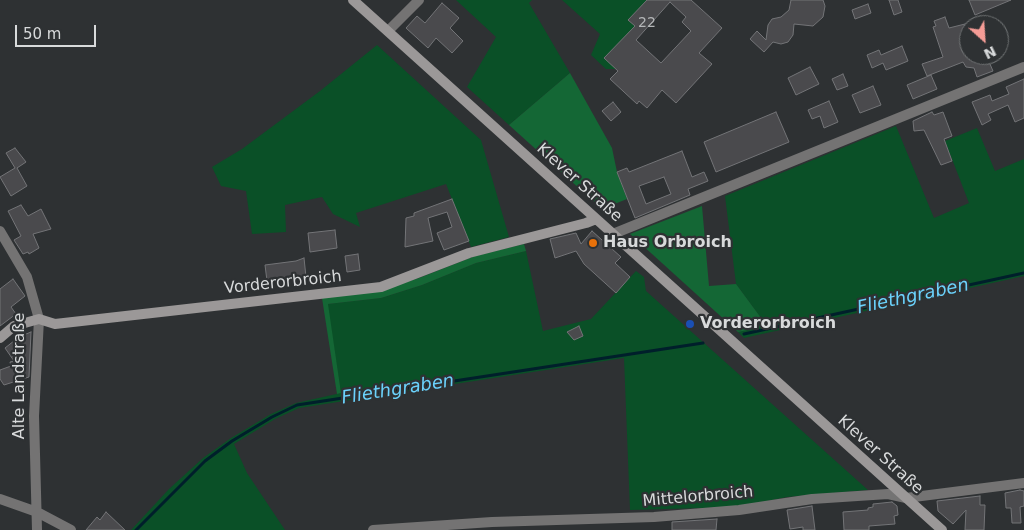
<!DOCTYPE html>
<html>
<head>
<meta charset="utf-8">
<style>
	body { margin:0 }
	#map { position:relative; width:1024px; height:530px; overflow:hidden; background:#2e3133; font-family:"DejaVu Sans",sans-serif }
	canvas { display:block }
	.north { position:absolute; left:959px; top:15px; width:50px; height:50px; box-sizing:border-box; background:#2e3133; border:1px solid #727576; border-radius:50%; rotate:154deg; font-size:14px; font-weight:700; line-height:20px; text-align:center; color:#d8dadb }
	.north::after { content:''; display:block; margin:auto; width:18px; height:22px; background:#f59c96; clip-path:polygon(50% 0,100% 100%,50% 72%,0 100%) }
	.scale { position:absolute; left:15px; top:25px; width:81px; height:22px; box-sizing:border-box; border:2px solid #d8dadb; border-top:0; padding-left:6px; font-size:15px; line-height:18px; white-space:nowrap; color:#d8dadb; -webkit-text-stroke:4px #2e3133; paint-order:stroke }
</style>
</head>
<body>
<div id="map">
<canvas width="1024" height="530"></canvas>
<div class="north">N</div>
<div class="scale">50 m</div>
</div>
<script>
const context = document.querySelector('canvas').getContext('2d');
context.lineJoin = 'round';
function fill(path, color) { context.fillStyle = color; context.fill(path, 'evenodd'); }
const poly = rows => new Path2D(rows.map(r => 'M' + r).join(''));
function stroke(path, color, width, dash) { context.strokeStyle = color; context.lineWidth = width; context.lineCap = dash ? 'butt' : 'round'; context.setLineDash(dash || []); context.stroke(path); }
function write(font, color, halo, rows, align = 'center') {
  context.font = font + ' "DejaVu Sans",sans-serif'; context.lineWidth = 4.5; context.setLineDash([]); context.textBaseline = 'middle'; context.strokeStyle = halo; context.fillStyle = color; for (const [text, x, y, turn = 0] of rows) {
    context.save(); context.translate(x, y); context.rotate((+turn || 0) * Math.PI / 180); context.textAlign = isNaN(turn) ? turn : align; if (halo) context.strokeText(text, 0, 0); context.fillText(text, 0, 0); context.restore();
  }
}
fill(poly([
	[456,0,532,0,529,3,570,73,509,125,467,87,496,37],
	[562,0,647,0,628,20,635,26,610,52,614,60,610,64,616,69,606,69,591,55,600,34],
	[377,45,481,140,509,237,471,247,446,184,356,213,360,227,333,214,322,197,285,205,286,232,252,234,246,191,221,186,212,167,242,149,320,91],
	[896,126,934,218,969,203,945,141,977,128,995,171,1024,159,1024,276,744,338,738,332,766,325,736,284,725,196],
	[526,251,543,331,591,319,636,271,644,277,646,291,868,490,787,497,738,507,630,510,624,358,299,408,275,419,234,444,247,473,285,530,131,530,169,489,203,458,231,438,271,414,296,403,341,393,327,304,381,298,422,285,476,263]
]), '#0a5027');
fill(poly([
	[570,73,612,148,617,172,627,199,602,209,509,125],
	[702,206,709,286,736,284,767,326,738,332,630,234],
	[524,244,526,251,476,263,422,285,381,298,328,304,341,393,337,394,322,298,378,291,419,278,475,256]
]), '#146735');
stroke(poly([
	[744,334,1024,273],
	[136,530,205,461,232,441,272,417,297,405,703,343]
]), '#001f2b', 3);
const building = poly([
	[647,0,691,0,722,28,699,53,712,64,676,103,662,90,647,108,639,101,637,104,610,79,618,71,604,58,635,26,628,20,647,0],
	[670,2,686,17,682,22,691,31,661,63,636,40,670,2],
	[791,0,823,0,825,6,823,17,813,26,794,24,793,35,788,42,781,44,773,42,764,52,750,39,757,31,766,40,768,25,772,19,781,17,789,10,791,0],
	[889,0,898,0,902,12,894,15,889,0],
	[969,0,1011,0,975,15,969,0],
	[442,3,459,18,450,28,463,41,452,53,436,38,428,48,406,28,417,16,425,23,442,3],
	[868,4,871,13,855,19,852,10,868,4],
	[945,17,949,28,969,23,969,55,986,55,993,71,977,77,974,68,966,67,963,62,927,76,922,64,943,57,933,27,936,26,934,21,945,17],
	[902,46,908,61,886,70,883,63,872,68,867,55,879,50,881,55,902,46],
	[810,67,819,84,796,95,788,78,810,67],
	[843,74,848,86,837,90,832,79,843,74],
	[931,75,937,89,913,99,907,85,931,75],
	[1024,79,1024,118,1015,122,1008,105,988,114,991,120,982,125,972,102,990,95,992,101,1009,94,1006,87,1024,79],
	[873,86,881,105,860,113,852,95,873,86],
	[829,101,838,122,824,128,820,116,812,119,808,110,829,101],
	[613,102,621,112,611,121,602,111,613,102],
	[776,112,789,142,716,172,704,142,776,112],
	[932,112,934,115,943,112,952,136,944,139,952,161,941,165,924,130,914,131,913,121,932,112],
	[15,148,26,162,17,168,27,186,11,196,0,177,15,168,6,153,15,148],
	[682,151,692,177,704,172,708,181,688,189,690,195,635,218,617,172,627,168,629,172,682,151],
	[664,177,671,194,646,204,639,186,664,177],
	[452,199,469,241,444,250,437,233,452,227,447,212,428,218,433,241,405,247,406,218,414,216,414,213,452,199],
	[21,205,28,216,41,209,51,229,33,234,39,248,29,254,28,252,23,254,14,240,21,236,8,211,21,205],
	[335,230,337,248,310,252,308,233,335,230],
	[592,231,621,257,615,263,630,277,616,293,584,264,576,251,555,258,550,239,576,233,581,244,592,231],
	[358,254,360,270,347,272,345,256,358,254],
	[304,258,306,277,267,281,265,265,296,261,304,258],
	[13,279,25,296,11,307,16,314,0,326,0,289,13,279],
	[579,326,583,336,574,340,567,332,579,326],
	[31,332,29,377,4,385,0,379,0,370,11,366,10,362,14,361,5,348,19,337,31,332],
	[1020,490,1024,491,1024,506,1020,507,1021,523,1012,523,1011,508,1006,508,1005,493,1020,490],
	[980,496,980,505,985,505,984,530,965,530,966,510,953,524,938,511,937,501,980,496],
	[892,502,897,506,898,515,894,516,895,524,869,526,869,530,844,530,843,512,868,510,868,508,873,507,873,504,892,502],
	[812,506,815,530,803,530,803,527,790,529,787,510,812,506],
	[106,512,125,530,86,530,97,517,100,520,106,512],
	[717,519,716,530,672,530,672,522,717,519]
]);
fill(building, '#4a4a4d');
stroke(building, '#737477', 1);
stroke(poly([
	[388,31,419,0],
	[0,231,27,277,39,319,34,416,37,530],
	[613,234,1024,67],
	[0,499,37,512,71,530],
	[373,530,492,522,654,517,739,510,812,499,888,494,906,498,1024,483]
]), '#747373', 10);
stroke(poly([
	[353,0,942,530],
	[0,338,14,326,39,319,55,324,381,287,469,253,586,223,596,219]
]), '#9b9898', 10);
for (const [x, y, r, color] of [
	[593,243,5,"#e8710a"],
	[690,324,5,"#1a4fb4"]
]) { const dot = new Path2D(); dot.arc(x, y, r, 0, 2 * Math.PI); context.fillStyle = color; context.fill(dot); stroke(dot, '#2e3133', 2); }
write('14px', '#b4b6b8', null, [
	["22",647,23]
]);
write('16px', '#d8dadb', '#2e3133', [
	["Klever Straße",579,183,42],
	["Vorderorbroich",283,283,-6],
	["Alte Landstraße",20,376,-90],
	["Klever Straße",880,455,42],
	["Mittelorbroich",698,497,-5]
]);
write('bold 16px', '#d8dadb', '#2e3133', [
	["Haus Orbroich",603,243],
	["Vorderorbroich",700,324]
], 'left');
write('italic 18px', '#6bd2fb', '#2e3133', [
	["Fliethgraben",913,297,-12],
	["Fliethgraben",398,390,-9]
]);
</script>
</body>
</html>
